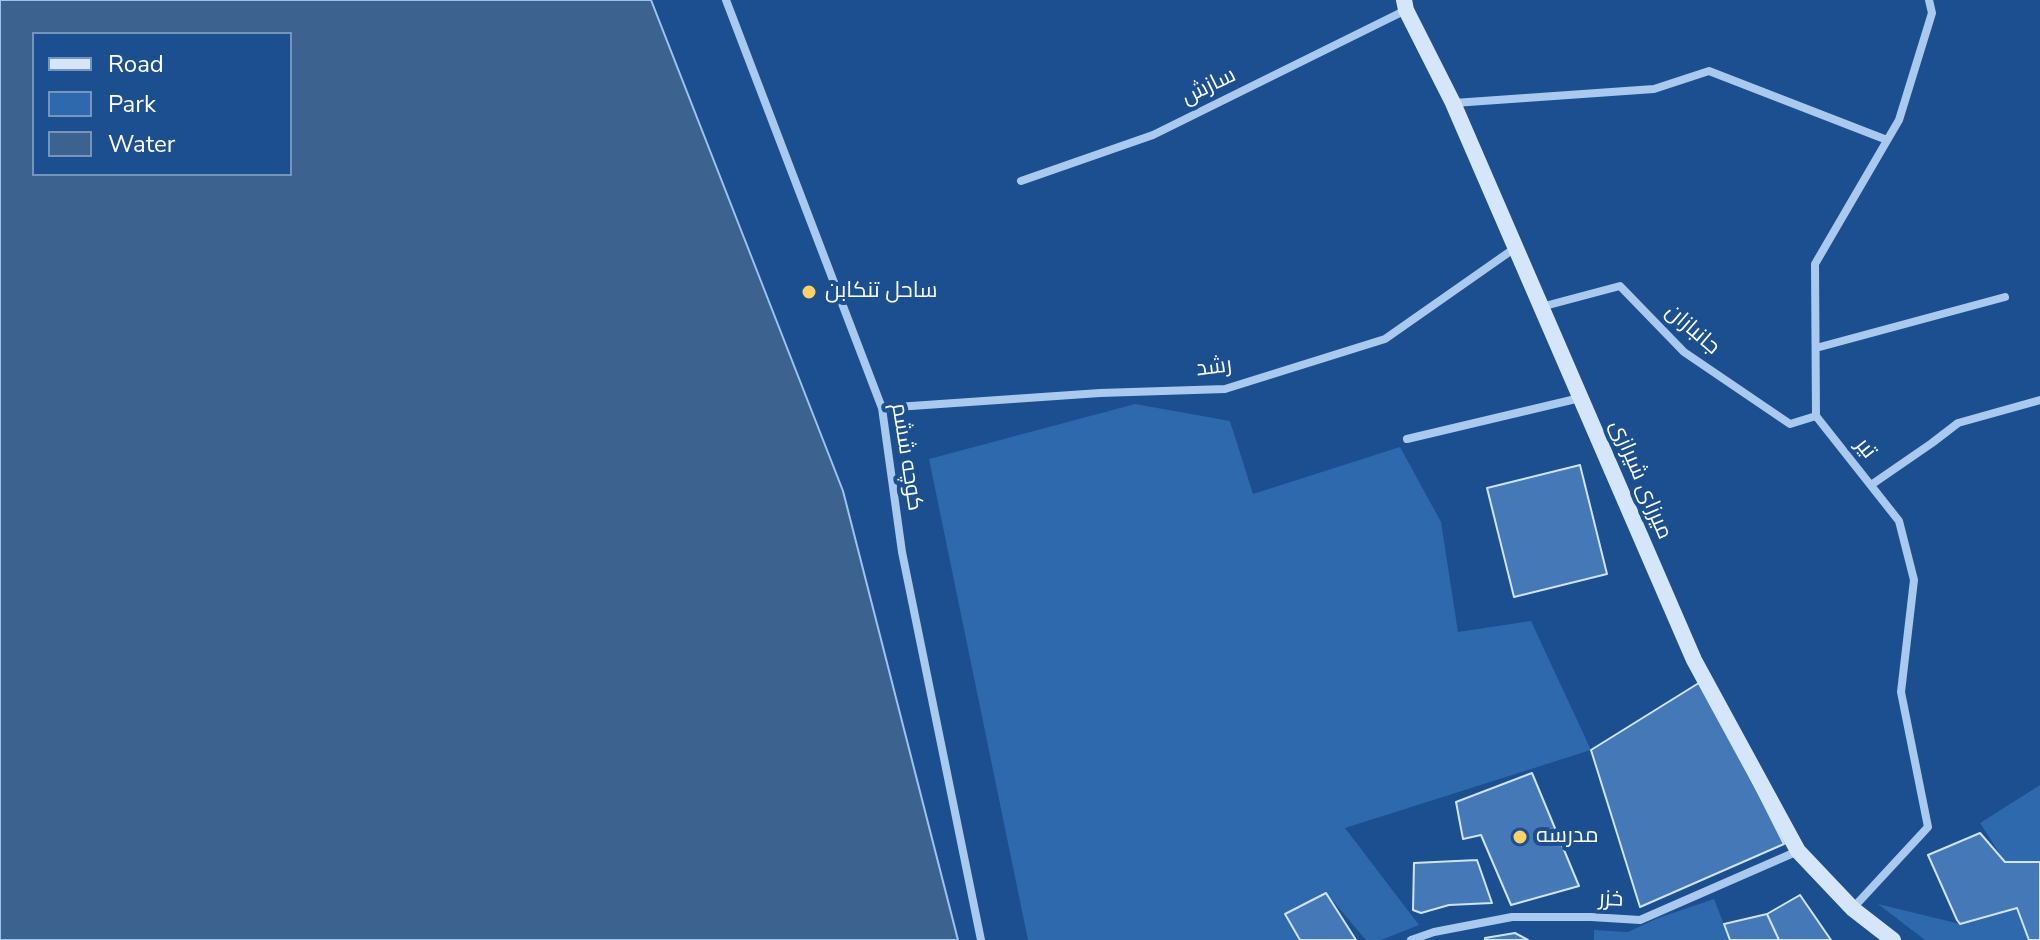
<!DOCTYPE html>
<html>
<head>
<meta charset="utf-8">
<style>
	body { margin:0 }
	#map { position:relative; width:2040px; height:940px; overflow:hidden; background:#1b4f8f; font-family:"Nunito Sans",sans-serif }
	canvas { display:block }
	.legend { position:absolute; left:32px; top:32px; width:260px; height:144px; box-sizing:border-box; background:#1b4f8f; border:2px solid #7695bc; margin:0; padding:10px 14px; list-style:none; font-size:24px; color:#fff }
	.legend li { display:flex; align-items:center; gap:16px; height:40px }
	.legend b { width:40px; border:2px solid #7695bc }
</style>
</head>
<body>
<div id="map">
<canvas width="2040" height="940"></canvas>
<ul class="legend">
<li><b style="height:10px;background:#d6e6fa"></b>Road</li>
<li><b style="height:22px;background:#2e69ad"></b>Park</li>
<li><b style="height:22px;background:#3c6290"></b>Water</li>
</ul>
</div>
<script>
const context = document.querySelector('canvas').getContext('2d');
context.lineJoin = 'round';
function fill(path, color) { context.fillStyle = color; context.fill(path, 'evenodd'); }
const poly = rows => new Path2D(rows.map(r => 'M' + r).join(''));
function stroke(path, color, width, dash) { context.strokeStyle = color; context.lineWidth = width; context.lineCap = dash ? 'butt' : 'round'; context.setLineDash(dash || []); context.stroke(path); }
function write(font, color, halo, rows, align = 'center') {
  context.font = font + ' "Nunito Sans",Cairo,sans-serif'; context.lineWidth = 8; context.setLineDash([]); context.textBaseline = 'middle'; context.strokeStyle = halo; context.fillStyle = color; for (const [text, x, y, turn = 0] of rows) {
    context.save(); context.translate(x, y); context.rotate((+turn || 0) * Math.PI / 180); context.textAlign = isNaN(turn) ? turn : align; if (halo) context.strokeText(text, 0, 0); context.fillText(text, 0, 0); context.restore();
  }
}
fill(poly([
	[1135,404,1230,421,1253,494,1400,447,1441,522,1458,632,1531,621,1591,750,1345,828,1419,925,1381,940,1366,940,1326,893,1285,914,1300,940,1028,940,929,459],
	[2040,785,2040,862,2005,862,1980,823],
	[1714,899,1730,940,1594,940,1594,930,1628,932,1658,918],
	[1878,904,1960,924,2017,908,2029,940,1925,940]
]), '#2e69ad');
const water = poly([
	[0,0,651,0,843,491,958,940,0,940,0,0],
	[290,34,290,174,34,174,34,34,290,34]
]);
fill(water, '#3c6290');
stroke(water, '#9cc4f0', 2);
const building = poly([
	[1580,465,1607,574,1514,597,1487,488,1580,465],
	[1702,681,1784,844,1640,907,1591,750,1702,681],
	[1532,773,1579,886,1511,905,1481,835,1463,839,1456,802,1532,773],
	[1980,833,2005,862,2040,862,2040,940,2029,940,2017,908,1960,924,1957,920,1928,855,1980,833],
	[1477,860,1492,903,1449,905,1421,913,1413,910,1414,863,1477,860],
	[1326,893,1356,940,1300,940,1285,914,1326,893],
	[1800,895,1831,940,1779,940,1767,914,1800,895],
	[1767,914,1779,940,1730,940,1724,924,1767,914],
	[1515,933,1528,940,1485,940,1485,938,1515,933]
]);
fill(building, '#4478b7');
stroke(building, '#cfe3fa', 2);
stroke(poly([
	[726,0,882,408,902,552,981,940],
	[1454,103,1654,89,1709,71,1887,140],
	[1021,181,1153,135,1406,10],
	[1541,307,1620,286,1684,352,1790,424,1816,416],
	[1816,348,2005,297],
	[882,408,1100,393,1225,389,1385,339,1515,248],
	[1407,439,1580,398],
	[1871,485,1932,443,1958,423,2040,400],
	[1853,908,1928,827,1901,692,1914,580,1899,521,1816,416,1815,264,1899,120,1932,13,1929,0],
	[1411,940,1434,932,1512,917,1591,917,1640,920,1798,851]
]), '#a9c9ee', 8);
stroke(poly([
	[1404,0,1406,10,1453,103,1694,660,1798,851,1853,909,1893,940]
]), '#d6e6fa', 16);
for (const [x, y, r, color] of [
	[809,292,8,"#ffd166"],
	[1520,837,8,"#ffd166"]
]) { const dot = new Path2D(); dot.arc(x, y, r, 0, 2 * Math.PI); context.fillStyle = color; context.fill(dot); stroke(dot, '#1b4f8f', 3); }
write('22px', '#fff', '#1b4f8f', [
	["سازش",1209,87,-26],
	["جانبازان",1692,330,41],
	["رشد",1214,368,-7],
	["تیر",1865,449,52],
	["کوچه ششم",906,457,81],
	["میرزای شیرازی",1640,480,67],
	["خزر",1611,900,3]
]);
write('22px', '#fff', '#1b4f8f', [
	["ساحل تنکابن",825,292],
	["مدرسه",1536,837]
], 'left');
</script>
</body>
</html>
